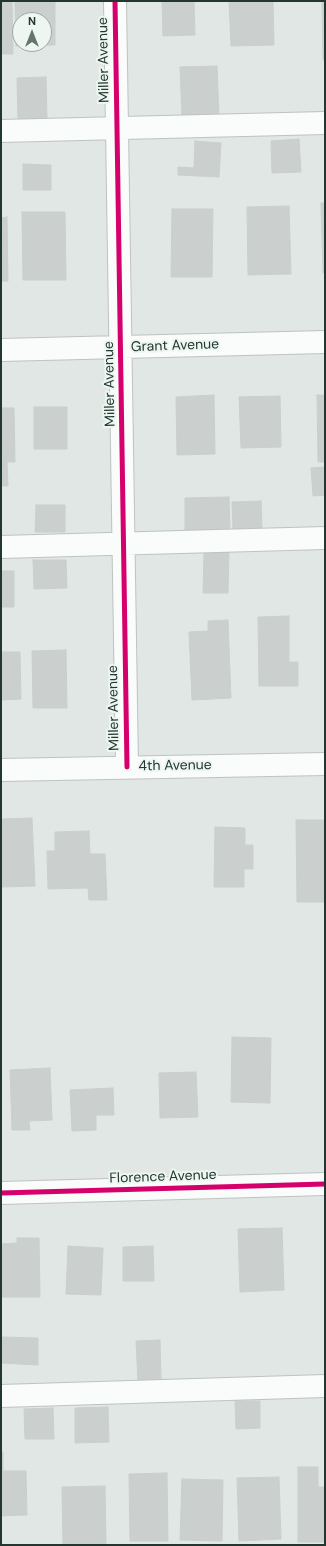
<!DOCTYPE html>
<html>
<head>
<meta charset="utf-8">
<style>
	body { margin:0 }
	#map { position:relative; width:326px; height:1546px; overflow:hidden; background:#e1e7e4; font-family:"DM Sans",sans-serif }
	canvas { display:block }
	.frame { position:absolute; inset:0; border:2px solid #21372f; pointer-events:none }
	.north { position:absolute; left:12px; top:12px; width:40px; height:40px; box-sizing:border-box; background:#eef6f1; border:1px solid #9caaa3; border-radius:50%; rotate:0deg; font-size:11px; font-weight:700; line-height:16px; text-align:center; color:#21372f }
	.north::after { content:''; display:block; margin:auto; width:14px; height:18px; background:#64756e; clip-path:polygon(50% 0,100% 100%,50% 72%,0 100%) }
</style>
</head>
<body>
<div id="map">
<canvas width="326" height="1546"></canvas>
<div class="frame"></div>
<div class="north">N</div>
</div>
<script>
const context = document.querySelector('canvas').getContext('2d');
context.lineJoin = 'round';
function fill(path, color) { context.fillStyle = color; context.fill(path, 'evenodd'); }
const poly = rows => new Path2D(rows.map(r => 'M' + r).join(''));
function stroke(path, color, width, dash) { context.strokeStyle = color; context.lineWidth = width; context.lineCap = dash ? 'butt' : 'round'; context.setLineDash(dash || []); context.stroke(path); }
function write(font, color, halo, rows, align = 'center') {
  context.font = font + ' "DM Sans",sans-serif'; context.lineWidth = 4; context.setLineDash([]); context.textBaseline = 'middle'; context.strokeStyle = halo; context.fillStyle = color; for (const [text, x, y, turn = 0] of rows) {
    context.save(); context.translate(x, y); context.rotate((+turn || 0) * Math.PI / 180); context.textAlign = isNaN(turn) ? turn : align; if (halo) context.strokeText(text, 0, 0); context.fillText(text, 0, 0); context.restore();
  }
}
const building = poly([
	[1,1,12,1,13,54,1,54,1,1],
	[15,1,55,1,55,45,16,46,15,1],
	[20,20,44,20,44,44,20,44,20,20],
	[162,1,194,1,195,35,163,36,162,1],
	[229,1,273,1,274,45,231,46,229,1],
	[322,1,325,1,325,60,323,60,322,1],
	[217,66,219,117,182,119,180,67,217,66],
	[46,77,47,118,18,119,17,78,46,77],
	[299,139,301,172,272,173,271,141,299,139],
	[195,141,221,143,219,177,178,175,178,167,194,168,195,141],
	[23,164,51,165,51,190,23,190,23,164],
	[321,203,325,203,325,273,323,273,321,203],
	[289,206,291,274,248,275,247,207,289,206],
	[172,209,213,209,212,277,171,277,172,209],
	[22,212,65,212,66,280,23,280,22,212],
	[7,217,8,281,1,281,1,218,7,217],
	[214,395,215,454,177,455,176,397,214,395],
	[317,395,325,395,325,462,318,462,317,395],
	[280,396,281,447,241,448,239,397,280,396],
	[34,407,67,407,67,449,34,449,34,407],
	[1,408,14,408,15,462,7,462,8,486,1,486,1,408],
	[325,467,325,495,313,496,311,468,325,467],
	[229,497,230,530,185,530,185,498,229,497],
	[261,501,262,528,233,530,232,502,261,501],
	[36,505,65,505,65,532,35,532,36,505],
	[204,552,229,552,228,593,203,593,204,552],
	[33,560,66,560,67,588,34,589,33,560],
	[1,571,14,571,14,607,1,607,1,571],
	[289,616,289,662,298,662,298,686,259,686,258,617,289,616],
	[228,620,231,698,192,700,189,632,208,631,208,621,228,620],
	[66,650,67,708,33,708,32,651,66,650],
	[1,652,20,652,21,699,1,700,1,652],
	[32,818,35,886,1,887,1,819,32,818],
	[296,820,325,820,325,902,297,902,296,820],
	[215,827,245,828,245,845,253,845,253,869,244,869,244,887,214,887,215,827],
	[89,831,90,854,105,854,107,900,89,900,88,888,48,889,47,851,55,851,55,832,89,831],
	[232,1037,271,1038,270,1103,231,1102,232,1037],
	[50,1068,52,1120,29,1121,30,1130,12,1130,10,1070,50,1068],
	[196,1072,198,1117,160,1118,159,1073,196,1072],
	[113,1088,114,1115,96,1115,96,1130,72,1131,70,1090,113,1088],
	[282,1228,284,1290,240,1292,238,1229,282,1228],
	[17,1238,39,1238,40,1297,1,1297,1,1244,17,1243,17,1238],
	[68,1246,103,1248,101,1295,66,1294,68,1246],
	[153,1246,154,1281,123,1281,123,1247,153,1246],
	[1,1337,38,1338,38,1365,1,1363,1,1337],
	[160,1340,161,1381,138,1382,136,1341,160,1340],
	[235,1401,260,1401,260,1428,236,1429,235,1401],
	[108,1407,109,1442,75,1443,75,1408,108,1407],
	[53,1408,54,1439,25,1439,24,1409,53,1408],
	[1,1452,3,1452,3,1471,26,1471,27,1515,1,1516,1,1452],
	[298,1467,318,1467,318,1487,325,1487,325,1542,298,1542,298,1467],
	[167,1473,168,1541,130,1541,129,1474,167,1473],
	[279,1477,281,1539,239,1541,237,1478,279,1477],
	[182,1479,223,1480,222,1541,180,1540,182,1479],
	[105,1486,106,1545,63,1545,62,1487,105,1486]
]);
fill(building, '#cbd0ce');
stroke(building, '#cacfcd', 1);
const minor = poly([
	[115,1,127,767],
	[1,131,325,123],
	[1,350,325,342],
	[1,547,325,538],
	[1,770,325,764],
	[1,1193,325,1184],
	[1,1396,325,1386]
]);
stroke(minor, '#bec3c1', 24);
stroke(minor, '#fafbfb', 22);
stroke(poly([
	[115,1,127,767],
	[1,1193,325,1184]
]), '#d6006c', 5);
write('14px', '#21372f', '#eef6f1', [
	["Miller Avenue",104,60,-91],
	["Grant Avenue",175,346,-2],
	["Miller Avenue",110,384,-91],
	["Miller Avenue",114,708,-91],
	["4th Avenue",175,766,-1],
	["Florence Avenue",163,1177,-2]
]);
</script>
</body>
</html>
